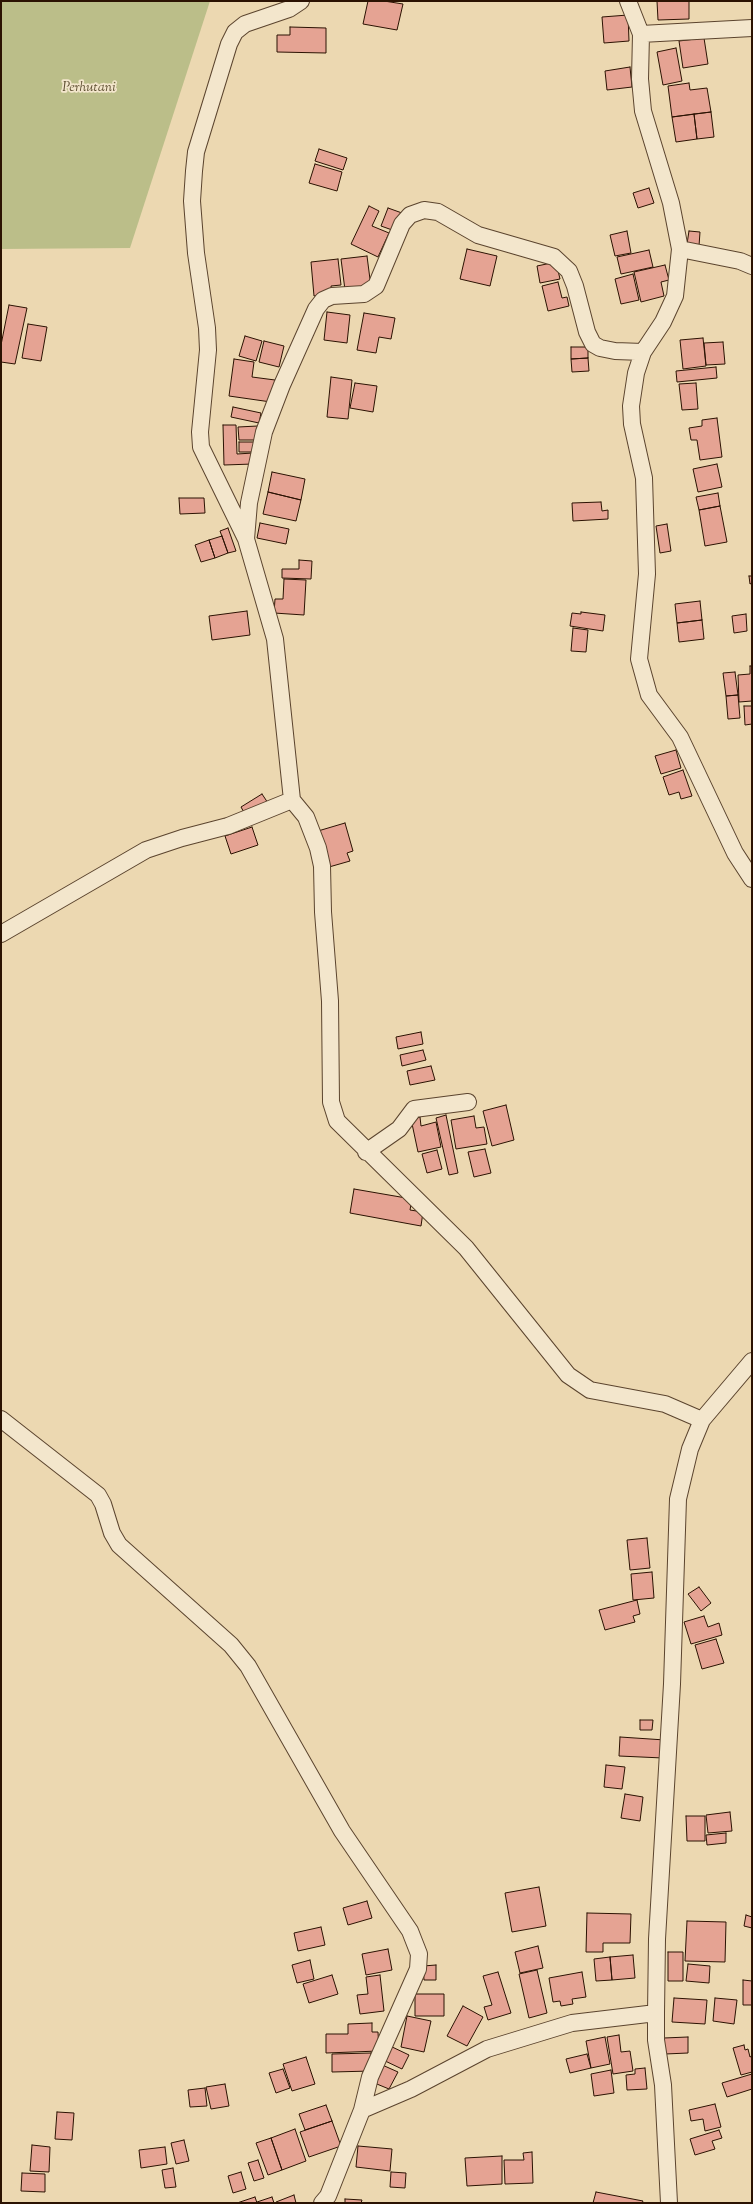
<!DOCTYPE html>
<html>
<head>
<meta charset="utf-8">
<style>
	body { margin:0 }
	#map { position:relative; width:753px; height:2204px; overflow:hidden; background:#ecd8b1; font-family:"Sorts Mill Goudy",serif }
	canvas { display:block }
	.frame { position:absolute; inset:0; border:2px solid #2b1202; pointer-events:none }
</style>
</head>
<body>
<div id="map">
<canvas width="753" height="2204"></canvas>
<div class="frame"></div>
</div>
<script>
const context = document.querySelector('canvas').getContext('2d');
context.lineJoin = 'round';
function fill(path, color) { context.fillStyle = color; context.fill(path, 'evenodd'); }
const poly = rows => new Path2D(rows.map(r => 'M' + r).join(''));
function stroke(path, color, width, dash) { context.strokeStyle = color; context.lineWidth = width; context.lineCap = dash ? 'butt' : 'round'; context.setLineDash(dash || []); context.stroke(path); }
function write(font, color, halo, rows, align = 'center') {
  context.font = font + ' "Sorts Mill Goudy",serif'; context.lineWidth = 3.5; context.setLineDash([]); context.textBaseline = 'middle'; context.strokeStyle = halo; context.fillStyle = color; for (const [text, x, y, turn = 0] of rows) {
    context.save(); context.translate(x, y); context.rotate((+turn || 0) * Math.PI / 180); context.textAlign = isNaN(turn) ? turn : align; if (halo) context.strokeText(text, 0, 0); context.fillText(text, 0, 0); context.restore();
  }
}
fill(poly([
	[1,1,210,1,130,248,1,249]
]), '#bbbe89');
const building = poly([
	[368,1,384,1,403,4,397,30,363,24,368,1],
	[657,1,689,1,689,19,658,20,657,1],
	[628,15,629,41,604,43,602,17,628,15],
	[290,27,326,28,326,53,277,52,277,35,290,35,290,27],
	[704,38,708,64,683,68,679,41,704,38],
	[676,48,682,81,663,85,657,52,676,48],
	[630,67,632,87,607,90,605,71,630,67],
	[689,83,690,90,707,88,711,112,672,117,668,86,689,83],
	[711,112,714,137,697,139,694,114,711,112],
	[694,114,697,139,676,142,672,117,694,114],
	[319,149,347,158,343,170,315,161,319,149],
	[315,164,342,172,337,191,309,183,315,164],
	[649,188,654,203,638,208,633,193,649,188],
	[369,206,379,211,372,226,389,233,378,257,351,244,369,206],
	[388,208,402,213,395,231,381,226,388,208],
	[627,231,631,253,615,256,610,235,627,231],
	[689,231,700,232,699,246,687,244,689,231],
	[467,249,497,256,490,286,460,279,467,249],
	[649,250,653,267,621,274,617,257,649,250],
	[367,256,371,287,345,290,341,259,367,256],
	[338,259,341,285,331,286,332,294,314,296,311,262,338,259],
	[556,262,560,279,540,283,537,266,556,262],
	[665,265,669,280,661,282,664,296,641,302,634,272,665,265],
	[633,274,639,300,621,304,615,279,633,274],
	[558,282,562,298,567,297,569,306,548,311,542,286,558,282],
	[9,305,27,308,15,364,1,362,1,345,9,305],
	[327,312,350,315,347,343,324,340,327,312],
	[364,313,395,318,391,339,379,337,376,353,357,350,364,313],
	[28,324,47,327,41,361,22,358,28,324],
	[245,336,262,341,256,361,239,356,245,336],
	[703,338,706,366,683,369,680,340,703,338],
	[264,341,284,346,279,367,259,362,264,341],
	[723,342,725,364,706,365,704,343,723,342],
	[571,347,588,347,588,358,571,359,571,347],
	[588,358,589,371,572,372,571,359,588,358],
	[234,359,254,362,252,377,275,380,271,402,229,396,234,359],
	[716,367,717,378,677,382,676,371,716,367],
	[331,377,352,380,348,419,327,417,331,377],
	[355,383,377,386,373,412,350,408,355,383],
	[696,383,698,409,682,410,679,384,696,383],
	[233,407,261,413,259,423,231,417,233,407],
	[717,418,722,457,700,460,697,440,691,440,689,428,702,426,702,420,717,418],
	[223,425,236,425,237,454,253,453,253,464,224,465,223,425],
	[258,426,258,440,239,440,238,427,258,426],
	[239,442,258,442,258,452,239,452,239,442],
	[717,464,722,487,698,492,693,469,717,464],
	[272,472,305,479,301,500,268,492,272,472],
	[268,492,301,500,296,521,263,514,268,492],
	[718,493,720,506,699,510,696,497,718,493],
	[179,498,204,498,205,513,180,514,179,498],
	[601,502,602,511,608,510,608,519,573,521,572,503,601,502],
	[720,506,727,542,705,546,699,510,720,506],
	[260,523,289,529,286,544,257,538,260,523],
	[667,524,671,551,660,553,656,526,667,524],
	[228,528,236,551,228,553,220,531,228,528],
	[222,536,228,553,215,558,209,540,222,536],
	[209,540,215,558,201,562,195,545,209,540],
	[299,560,312,561,311,579,282,578,282,569,299,569,299,560],
	[749,576,752,576,752,583,750,584,749,576],
	[284,579,306,580,304,615,274,613,275,599,283,599,284,579],
	[700,601,702,620,677,623,675,604,700,601],
	[247,611,250,635,212,640,209,616,247,611],
	[581,612,605,615,603,631,570,626,572,613,581,614,581,612],
	[746,614,747,631,734,633,732,616,746,614],
	[702,620,704,639,679,642,677,623,702,620],
	[573,628,588,630,586,652,571,651,573,628],
	[750,666,752,666,752,701,739,702,738,675,750,674,750,666],
	[735,672,738,695,726,696,723,673,735,672],
	[738,695,740,718,728,719,726,696,738,695],
	[744,706,752,706,752,724,745,725,744,706],
	[676,750,681,768,661,774,655,756,676,750],
	[683,770,692,796,681,799,679,792,669,795,663,777,683,770],
	[262,794,268,803,246,816,241,807,262,794],
	[345,823,353,851,347,853,350,861,329,867,318,831,345,823],
	[252,827,258,845,231,854,225,836,252,827],
	[421,1032,423,1044,398,1049,396,1037,421,1032],
	[423,1050,426,1060,402,1066,400,1055,423,1050],
	[431,1066,435,1080,410,1085,407,1071,431,1066],
	[506,1105,514,1140,492,1146,483,1111,506,1105],
	[446,1115,458,1173,449,1175,436,1118,446,1115],
	[474,1116,476,1128,484,1127,487,1144,456,1149,451,1120,474,1116],
	[420,1117,421,1126,436,1122,441,1147,418,1152,411,1119,420,1117],
	[485,1149,491,1173,474,1177,468,1152,485,1149],
	[437,1150,442,1169,427,1173,422,1154,437,1150],
	[354,1189,412,1199,410,1210,423,1212,421,1226,350,1213,354,1189],
	[647,1538,650,1568,630,1570,627,1540,647,1538],
	[652,1572,654,1598,633,1600,631,1574,652,1572],
	[699,1587,711,1603,701,1611,688,1594,699,1587],
	[637,1600,640,1614,633,1616,635,1622,605,1630,599,1610,637,1600],
	[704,1616,708,1627,719,1623,722,1635,691,1644,684,1622,704,1616],
	[716,1639,724,1663,702,1669,695,1645,716,1639],
	[640,1720,653,1720,652,1730,640,1730,640,1720],
	[620,1737,665,1740,663,1758,619,1756,620,1737],
	[606,1765,625,1767,622,1789,604,1787,606,1765],
	[625,1794,643,1797,640,1821,621,1818,625,1794],
	[730,1812,732,1831,708,1833,706,1815,730,1812],
	[686,1816,705,1816,705,1841,687,1841,686,1816],
	[726,1833,726,1843,707,1845,706,1835,726,1833],
	[539,1887,546,1926,512,1932,505,1893,539,1887],
	[367,1901,372,1918,348,1925,343,1908,367,1901],
	[587,1913,631,1914,630,1943,603,1943,603,1952,586,1952,587,1913],
	[746,1915,752,1917,752,1928,744,1926,746,1915],
	[687,1921,726,1922,725,1962,685,1961,687,1921],
	[321,1927,325,1945,298,1951,294,1933,321,1927],
	[538,1946,543,1968,520,1973,515,1952,538,1946],
	[388,1949,392,1970,366,1975,362,1954,388,1949],
	[668,1952,683,1952,683,1981,668,1981,668,1952],
	[633,1955,635,1978,612,1980,610,1957,633,1955],
	[610,1957,612,1980,596,1981,594,1959,610,1957],
	[310,1960,314,1979,297,1983,292,1965,310,1960],
	[688,1964,710,1966,709,1983,686,1981,688,1964],
	[436,1965,436,1980,424,1980,423,1966,436,1965],
	[537,1970,547,2013,529,2018,519,1974,537,1970],
	[498,1972,511,2013,488,2020,484,2007,492,2005,483,1976,498,1972],
	[582,1972,586,1997,572,1999,573,2004,561,2006,560,2001,553,2002,549,1978,582,1972],
	[332,1975,338,1994,309,2003,303,1984,332,1975],
	[380,1975,384,2011,360,2014,357,1995,368,1994,366,1977,380,1975],
	[743,1980,752,1981,752,2005,743,2005,743,1980],
	[415,1994,444,1994,444,2016,415,2016,415,1994],
	[674,1998,707,2000,705,2024,672,2022,674,1998],
	[715,1998,737,2000,734,2024,713,2021,715,1998],
	[463,2006,483,2017,467,2046,447,2036,463,2006],
	[407,2016,431,2021,424,2052,401,2047,407,2016],
	[372,2023,372,2032,378,2032,379,2051,326,2053,326,2034,348,2034,348,2024,372,2023],
	[619,2035,621,2052,630,2051,633,2071,613,2074,607,2037,619,2035],
	[605,2037,610,2064,591,2068,586,2041,605,2037],
	[688,2037,688,2053,665,2054,664,2038,688,2037],
	[388,2045,409,2055,402,2069,381,2059,388,2045],
	[744,2045,745,2050,748,2049,750,2057,752,2056,752,2072,741,2075,733,2048,744,2045],
	[371,2053,372,2071,332,2072,332,2054,371,2053],
	[587,2054,591,2068,570,2073,566,2059,587,2054],
	[306,2057,315,2084,292,2091,283,2064,306,2057],
	[380,2064,398,2072,389,2089,372,2082,380,2064],
	[645,2068,647,2089,627,2090,626,2075,635,2074,635,2069,645,2068],
	[283,2069,290,2088,276,2093,269,2073,283,2069],
	[611,2070,614,2093,594,2096,591,2074,611,2070],
	[752,2074,752,2089,727,2097,722,2083,752,2074],
	[225,2084,229,2106,211,2109,206,2087,225,2084],
	[205,2088,207,2106,190,2107,188,2090,205,2088],
	[715,2104,721,2127,705,2131,703,2119,691,2121,689,2110,715,2104],
	[326,2105,332,2121,305,2130,299,2114,326,2105],
	[57,2112,74,2113,72,2140,55,2139,57,2112],
	[332,2121,341,2146,309,2157,300,2132,332,2121],
	[295,2129,306,2161,282,2170,271,2138,295,2129],
	[719,2130,722,2138,712,2141,715,2149,695,2155,690,2139,719,2130],
	[271,2138,282,2170,268,2175,256,2143,271,2138],
	[184,2140,189,2161,176,2164,171,2143,184,2140],
	[32,2145,50,2147,49,2172,30,2171,32,2145],
	[358,2146,392,2149,390,2171,356,2167,358,2146],
	[165,2147,167,2164,141,2168,139,2150,165,2147],
	[532,2152,533,2183,505,2184,504,2160,524,2160,523,2153,532,2152],
	[502,2156,502,2184,467,2186,465,2158,502,2156],
	[258,2160,264,2178,254,2181,248,2163,258,2160],
	[173,2168,176,2187,165,2188,162,2170,173,2168],
	[241,2172,246,2189,233,2193,228,2176,241,2172],
	[391,2172,406,2173,405,2188,390,2187,391,2172],
	[22,2173,45,2174,45,2192,21,2191,22,2173],
	[596,2192,643,2201,642,2203,593,2203,596,2192],
	[294,2195,296,2203,276,2203,276,2202,294,2195],
	[255,2197,257,2203,237,2203,255,2197],
	[272,2197,274,2203,257,2203,257,2202,272,2197],
	[345,2199,362,2200,361,2203,345,2203,345,2199]
]);
fill(building, '#e5a393');
stroke(building, '#2b1202', 1);
const minor = poly([
	[628,1,641,34,640,79,643,111,671,203,680,249,675,296,663,322,643,352,636,373,631,406,632,424,644,478,647,574,639,659,649,695,680,737,735,853,752,879],
	[641,34,752,28],
	[680,249,740,261,752,266],
	[643,352,615,351,600,348,593,344,587,332,575,286,569,271,554,257,478,235,438,212,424,210,410,215,402,224,376,286,364,294,332,296,323,300,316,309,282,385,264,432,249,503,246,539,275,639,292,800,306,817,318,848,322,866,323,912,330,1001,331,1102,337,1121,466,1248,568,1375,590,1390,665,1404,702,1420],
	[246,539,201,447,200,432,208,350,207,328,196,253,192,201,194,171,196,152,229,44,235,32,245,24,289,9,301,1],
	[1,934,146,850,182,838,228,826,292,800],
	[366,1152,399,1129,414,1109,468,1102],
	[1,1419,98,1495,103,1504,112,1533,119,1545,231,1645,248,1666,342,1831,410,1931,419,1954,418,1969,370,2077,362,2110],
	[322,2203,328,2196,362,2110,411,2089,487,2049,572,2023,656,2013],
	[669,2203,663,2085,656,2040,656,2013,657,1939,672,1684,678,1499,690,1449,702,1420,752,1361]
]);
stroke(minor, '#5b442e', 18);
stroke(minor, '#f3e6cc', 16);
write('italic 14px', '#5d4e31', '#f3e6cc', [
	["Perhutani",89,89]
]);
</script>
</body>
</html>
